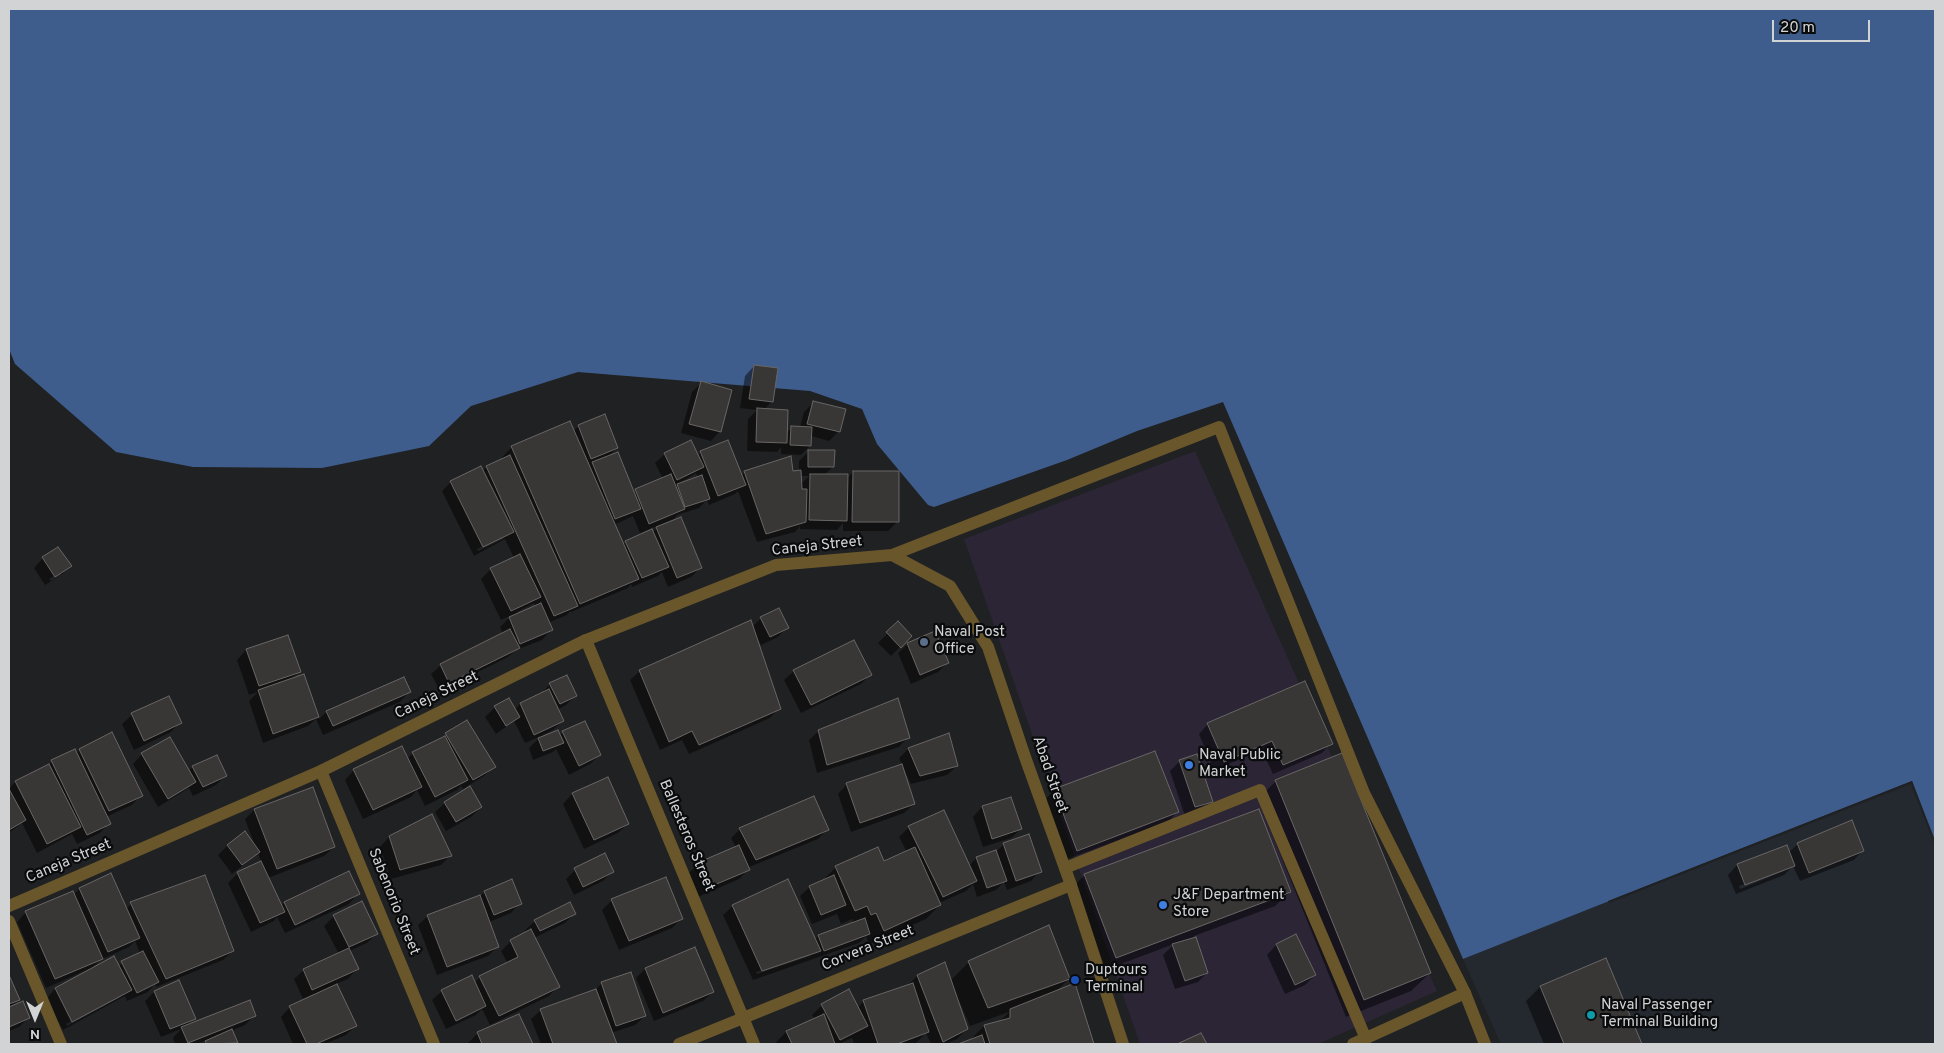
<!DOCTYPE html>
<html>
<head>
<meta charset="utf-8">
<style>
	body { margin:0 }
	#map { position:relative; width:1944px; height:1053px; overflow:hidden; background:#202123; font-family:Overpass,sans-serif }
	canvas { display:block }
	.frame { position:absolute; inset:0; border:10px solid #d1d3d4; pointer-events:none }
	.north { position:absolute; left:10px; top:993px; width:50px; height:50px; -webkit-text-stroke:4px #0a0b0c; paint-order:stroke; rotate:180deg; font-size:14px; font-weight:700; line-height:20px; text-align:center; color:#d1d3d4 }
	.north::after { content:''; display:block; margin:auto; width:18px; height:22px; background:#d1d3d4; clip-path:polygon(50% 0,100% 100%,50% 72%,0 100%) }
	.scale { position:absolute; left:1772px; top:20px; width:98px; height:22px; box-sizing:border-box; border:2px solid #d1d3d4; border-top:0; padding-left:6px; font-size:15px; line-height:18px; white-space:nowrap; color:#d1d3d4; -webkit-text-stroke:4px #0a0b0c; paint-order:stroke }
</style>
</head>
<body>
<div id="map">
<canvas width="1944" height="1053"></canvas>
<div class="frame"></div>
<div class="north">N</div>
<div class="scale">20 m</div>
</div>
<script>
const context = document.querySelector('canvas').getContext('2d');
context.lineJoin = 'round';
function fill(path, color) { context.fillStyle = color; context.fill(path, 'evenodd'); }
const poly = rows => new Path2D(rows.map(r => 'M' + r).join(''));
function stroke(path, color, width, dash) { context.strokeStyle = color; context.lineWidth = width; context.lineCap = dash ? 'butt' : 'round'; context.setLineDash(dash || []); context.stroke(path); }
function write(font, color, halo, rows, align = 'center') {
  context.font = font + ' Overpass,sans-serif'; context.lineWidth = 4.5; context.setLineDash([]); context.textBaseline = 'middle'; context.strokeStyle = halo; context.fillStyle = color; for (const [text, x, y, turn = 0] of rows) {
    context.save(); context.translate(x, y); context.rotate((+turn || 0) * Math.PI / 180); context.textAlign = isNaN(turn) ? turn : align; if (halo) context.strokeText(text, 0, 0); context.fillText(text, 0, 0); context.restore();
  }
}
fill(poly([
	[1195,451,1437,991,1318,1044,1140,1044,964,539]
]), '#2b2535');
fill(poly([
	[1912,781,1935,840,1935,1044,1501,1044,1463,959]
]), '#242930');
fill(poly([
	[9,9,1935,9,1935,840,1912,781,1463,959,1223,402,1137,431,1067,460,934,507,928,505,877,444,862,409,810,391,578,372,471,406,429,446,322,468,193,467,116,452,15,364,9,349]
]), '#3e5d8c');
fill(poly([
	[1912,781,1935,843,1933,841,1911,784,1609,903,1608,901]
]), '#202123');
fill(poly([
	[754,366,772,401,764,410,786,433,792,428,800,428,804,412,814,402,838,432,829,441,811,436,810,446,801,455,781,454,781,447,777,452,747,451,748,419,757,410,740,408,745,376],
	[701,383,720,431,711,441,681,433,692,392],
	[579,426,617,448,608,457,633,493,663,479,655,463,665,454,697,456,701,452,741,476,745,472,799,472,799,461,809,451,833,467,824,475,847,478,853,472,897,522,888,531,843,531,843,523,837,530,800,529,800,526,795,532,757,542,738,491,735,494,709,505,707,500,699,508,677,515,674,519,640,533,633,516,614,525,623,545,626,542,652,533,657,528,700,568,691,577,668,587,662,572,658,576,632,587,631,584,628,588,571,612,570,611,567,615,548,623,551,630,542,640,516,650,508,657,440,691,431,674,441,665,503,634,500,627,512,615,501,620,481,579,491,569,514,558,505,539,474,556,442,491,451,482,482,471,487,467,503,460,502,457,512,447,573,431],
	[696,473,698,478,681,484,681,482],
	[800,476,809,476,801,484],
	[503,536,503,539,478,551,477,549],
	[534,603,536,607,518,614,517,612],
	[43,558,70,566,61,575,45,585,34,568],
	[61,572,61,575,51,581,49,579],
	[761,618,787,627,778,637,761,645,758,640,756,640,779,708,770,718,689,754,682,740,660,750,630,680,640,671,752,627],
	[898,623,911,636,891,656,878,643],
	[908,644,947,663,938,672,911,684,898,653],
	[246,650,299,672,291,680,303,676,319,719,326,712,409,692,400,702,323,735,316,719,308,726,263,743,249,701,258,692,249,695,237,660],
	[794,671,870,675,861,684,801,713,784,680],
	[550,684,576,695,566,705,557,710,562,721,553,730,543,735,544,737,559,735,584,722,600,755,590,764,569,775,556,749,553,752,533,760,529,748,541,736,525,743,514,721,496,734,485,717,495,707,508,700,514,710,520,704,541,694],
	[169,697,180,722,171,732,134,750,122,724,132,715],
	[467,722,494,767,484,776,463,789,461,786,457,790,425,806,417,790,411,797,363,819,345,780,354,770,407,759,413,753,441,739],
	[1208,724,1331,743,1322,753,1273,774,1262,750,1214,770,1199,734],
	[819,731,908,737,899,747,817,773,809,740],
	[908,749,957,766,947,775,911,784,904,770,903,771,914,804,904,813,851,832,838,794,847,784,902,765,899,758],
	[79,750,141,795,132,805,106,817,109,823,100,833,77,844,72,834,37,853,22,823,9,833,9,789,15,782,47,766,52,762,74,751,76,753],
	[1155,752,1177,812,1168,822,1067,859,1045,800,1054,790],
	[142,754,188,771,193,767,226,775,216,785,193,796,189,788,158,807,133,764],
	[1197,756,1212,801,1202,811,1185,816,1170,771,1179,762],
	[607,779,628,824,618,833,584,849,563,804,572,794],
	[1276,781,1430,973,1411,991,1346,1017,1258,799],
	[1011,798,1021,829,1011,838,983,847,973,817,982,807],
	[445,803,481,807,471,817,446,831,435,812],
	[254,810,334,847,324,856,268,878,281,906,284,903,348,873,358,894,349,904,285,933,277,917,274,921,251,932,228,883,238,873,261,862,258,853,232,874,218,855,227,846,255,846,245,819],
	[432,816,450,856,441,865,391,879,380,847,389,837],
	[909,827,969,866,976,858,995,853,1004,844,1040,871,1031,881,1007,890,1004,882,996,890,977,897,973,884,966,891,939,903,940,905,926,919,869,944,866,936,859,943,753,980,723,915,733,906,815,940,818,936,854,923,852,919,841,924,837,914,812,924,800,896,810,887,822,881,836,867,884,863,907,852,899,837],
	[810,954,810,956,757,974,756,972],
	[740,829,828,829,818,839,747,868,748,870,739,879,698,897,688,874,698,864,736,848,731,838],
	[1798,844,1863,850,1854,860,1800,881,1793,866,1784,875,1736,894,1728,875,1737,865,1786,847,1788,853],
	[1784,869,1784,871,1740,889,1739,886],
	[575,870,613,871,603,881,574,895,566,879],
	[110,875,126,909,131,904,233,951,223,960,156,987,155,984,148,992,127,1001,125,996,63,1030,46,999,55,989,90,971,89,969,46,988,17,922,26,912,74,895,79,889],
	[135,941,140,953,118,966,90,970,100,960,129,947],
	[121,994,121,997,67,1026,66,1024],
	[1085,875,1290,892,1275,906,1194,936,1207,973,1198,982,1175,989,1163,955,1174,944,1102,971,1070,889],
	[485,892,520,903,511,913,489,922,498,946,488,956,437,975,418,925,428,916,480,896],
	[612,900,681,919,672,928,619,950,602,910],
	[574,914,565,923,534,938,558,986,549,996,490,1025,482,1009,476,1015,446,1029,432,1000,442,991,474,983,480,977,508,964,501,951,511,941,527,933,525,930,535,921],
	[334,916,376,934,367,943,349,951,357,969,348,979,336,984,356,1025,346,1035,325,1044,293,1044,281,1017,290,1007,314,996,313,994,303,999,294,979,304,970,339,954,324,926],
	[1049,927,1069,979,1054,993,1075,985,1092,1044,962,1044,968,1042,984,1026,999,1022,1009,1012,970,1026,960,1003,958,1004,967,1029,957,1039,946,1044,931,1044,926,1033,915,1044,854,1044,852,1038,839,1044,774,1044,786,1032,815,1019,812,1015,822,1005,857,1008,864,1001,908,985,917,976,950,981,969,962],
	[1296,936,1315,975,1305,985,1285,994,1267,955,1276,945],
	[695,949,713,992,703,1001,654,1021,636,978,645,969],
	[1605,960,1641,1044,1544,1044,1526,1001,1540,987],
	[9,978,18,999,9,1008,29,1018,19,1027,9,1031],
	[602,983,645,1016,635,1025,611,1033,615,1044,541,1044,531,1019,541,1010,594,991],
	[154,992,194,1018,186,1027,254,1016,245,1025,231,1031,237,1043,236,1044,204,1044,209,1039,197,1044,175,1044,173,1038,181,1029,161,1037,145,1001],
	[518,1015,531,1044,469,1044,468,1043,478,1033]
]), '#0007');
const building = poly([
	[754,365,778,368,773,402,749,399,754,365],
	[701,381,732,390,721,432,689,424,701,381],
	[813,401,846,409,840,432,807,424,813,401],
	[757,408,788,410,787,443,756,442,757,408],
	[605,414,618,448,591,459,578,425,605,414],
	[570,421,639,579,580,604,511,446,570,421],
	[791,426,812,427,811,446,790,445,791,426],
	[691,440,704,467,677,480,664,453,691,440],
	[728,440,746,485,718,496,700,451,728,440],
	[808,450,835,450,834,467,808,467,808,450],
	[618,452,641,509,615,519,592,462,618,452],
	[510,455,578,606,554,616,486,466,510,455],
	[791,456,793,471,801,470,802,489,807,489,806,522,766,534,744,471,791,456],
	[481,466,514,532,483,547,450,481,481,466],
	[853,471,899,471,899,522,852,522,853,471],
	[671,474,685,509,649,524,635,489,671,474],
	[810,474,848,474,847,521,809,520,810,474],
	[702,475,710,499,685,507,677,484,702,475],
	[681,517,702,568,677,578,656,527,681,517],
	[652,529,669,567,642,578,625,541,652,529],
	[58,547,72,566,55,577,42,557,58,547],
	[520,554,541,597,511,611,490,568,520,554],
	[541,603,553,630,520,644,509,617,541,603],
	[779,608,789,628,770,637,760,617,779,608],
	[751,620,781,709,699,745,692,731,669,742,639,670,751,620],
	[898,621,912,636,901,648,886,632,898,621],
	[510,629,520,648,449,683,440,664,510,629],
	[935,631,949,663,920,675,907,643,935,631],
	[288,635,301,672,259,686,246,649,288,635],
	[854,640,872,675,811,705,793,670,854,640],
	[304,674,319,717,273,734,258,690,304,674],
	[567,675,577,696,560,704,549,683,567,675],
	[404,677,411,692,333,726,326,711,404,677],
	[1305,681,1333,744,1283,765,1272,741,1224,762,1207,723,1305,681],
	[549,689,564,721,534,735,520,703,549,689],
	[169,696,182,723,144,741,131,713,169,696],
	[509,698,520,717,506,726,494,706,509,698],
	[898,698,910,738,827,765,818,730,898,698],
	[467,720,496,767,473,780,445,733,467,720],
	[585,721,601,755,579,766,562,731,585,721],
	[558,730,564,743,543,751,538,738,558,730],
	[112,732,143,796,109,811,79,749,112,732],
	[949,733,958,766,920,776,908,748,949,733],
	[445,736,468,780,435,797,412,752,445,736],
	[170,737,196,782,168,799,141,753,170,737],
	[402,746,422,787,373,810,353,769,402,746],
	[75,749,111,824,87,835,51,760,75,749],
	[1155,751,1179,812,1077,851,1054,789,1155,751],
	[1342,753,1431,973,1364,1000,1275,780,1342,753],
	[1197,754,1213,802,1195,807,1179,760,1197,754],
	[217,755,227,776,203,787,192,766,217,755],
	[49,764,81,827,47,844,15,781,49,764],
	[902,764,915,804,860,823,846,783,902,764],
	[608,777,629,824,594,840,572,793,608,777],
	[470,786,482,807,456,822,444,802,470,786],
	[313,787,335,847,277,869,254,809,313,787],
	[9,789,26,820,9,830,9,789],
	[814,796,829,830,756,860,739,828,814,796],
	[1011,797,1022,829,992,839,982,806,1011,797],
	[1259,809,1291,892,1116,958,1084,874,1259,809],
	[944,810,977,881,943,897,908,826,944,810],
	[432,814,452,856,400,870,389,836,432,814],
	[1852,820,1864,851,1809,873,1797,843,1852,820],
	[245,831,260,852,242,865,227,845,245,831],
	[1029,834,1042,872,1016,881,1003,843,1029,834],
	[739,845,750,870,707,888,697,863,739,845],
	[1787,845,1795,866,1745,885,1737,864,1787,845],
	[878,847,884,861,915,847,941,905,884,931,876,913,871,915,867,906,855,911,835,866,878,847],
	[996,850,1007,881,987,888,976,857,996,850],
	[605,853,614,872,583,887,574,868,605,853],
	[261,861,285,912,260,923,237,872,261,861],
	[349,871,360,894,295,925,284,902,349,871],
	[111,873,140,938,108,952,79,888,111,873],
	[205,875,234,951,166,979,130,902,205,875],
	[834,875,846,905,821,915,809,886,834,875],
	[666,877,683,919,629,941,611,899,666,877],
	[512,879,522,904,494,915,484,891,512,879],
	[788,879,821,951,762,971,732,905,788,879],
	[73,891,103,959,55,979,25,911,73,891],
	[480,895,499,947,447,967,427,915,480,895],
	[362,901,378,934,349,947,333,915,362,901],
	[570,902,576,914,540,931,534,920,570,902],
	[865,918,870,934,824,951,818,935,865,918],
	[1049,925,1070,979,988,1008,968,961,1049,925],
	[531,929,560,987,499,1016,479,976,518,957,510,940,531,929],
	[1296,934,1316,975,1295,985,1276,944,1296,934],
	[1196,937,1208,973,1185,981,1172,944,1196,937],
	[695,947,714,992,663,1013,645,968,695,947],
	[349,948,359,969,312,990,303,969,349,948],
	[143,951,159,982,137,993,121,961,143,951],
	[114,956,132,990,72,1022,55,988,114,956],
	[1606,958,1642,1044,1564,1044,1540,986,1606,958],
	[945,962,968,1029,943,1042,917,975,945,962],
	[631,972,646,1016,616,1026,601,982,631,972],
	[9,975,20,1000,9,1004,9,975],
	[472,975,486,1006,456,1021,441,990,472,975],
	[179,980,196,1019,170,1029,154,991,179,980],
	[913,983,929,1032,897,1044,878,1044,863,1000,913,983],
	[1075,983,1094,1044,990,1044,984,1025,1010,1018,1010,1009,1075,983],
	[337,984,357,1026,316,1044,307,1044,289,1006,337,984],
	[596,989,617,1044,553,1044,540,1009,596,989],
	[849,989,868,1026,840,1040,821,1004,849,989],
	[250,1000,256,1016,188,1043,181,1027,250,1000],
	[23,1001,30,1018,9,1027,9,1007,23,1001],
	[519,1014,533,1044,482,1044,477,1032,519,1014],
	[824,1014,835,1044,792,1044,786,1031,824,1014],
	[232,1029,238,1043,207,1044,205,1041,232,1029],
	[1201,1033,1207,1044,1177,1044,1201,1033],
	[982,1035,985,1044,958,1044,982,1035]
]);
fill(building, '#393636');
stroke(building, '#696665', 1);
stroke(poly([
	[586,640,754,1044],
	[321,771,434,1044],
	[1065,868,1260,790,1366,1039],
	[9,921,61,1044],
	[679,1044,1071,885],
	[1353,1044,1465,993]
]), '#69562b', 12);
stroke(poly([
	[892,555,950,586,988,647,1025,757,1071,885,1123,1044],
	[9,906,321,771,586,640,776,565,892,555,1219,427,1364,793,1465,993,1485,1044]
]), '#69562b', 12);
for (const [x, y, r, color] of [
	[924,642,5,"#5c6f8a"],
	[1189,765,5,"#3f7fe0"],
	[1163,905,5,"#3f7fe0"],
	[1075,980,5,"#1a4fb4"],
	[1591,1015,5,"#0f9aa8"]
]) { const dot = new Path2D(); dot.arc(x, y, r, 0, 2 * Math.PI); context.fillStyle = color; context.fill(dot); stroke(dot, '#0a0b0c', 2); }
write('15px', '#d1d3d4', '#0a0b0c', [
	["Caneja Street",817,547,-6],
	["Caneja Street",437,696,-26],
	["Abad Street",1049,775,71],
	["Ballesteros Street",686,836,67],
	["Caneja Street",69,862,-23],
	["Sabenorio Street",393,902,68],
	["Corvera Street",868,949,-22]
]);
write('15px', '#d1d3d4', '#0a0b0c', [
	["Naval Post",934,633],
	["Office",934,650],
	["Naval Public",1199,756],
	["Market",1199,773],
	["J&F Department",1173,896],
	["Store",1173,913],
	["Duptours",1085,971],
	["Terminal",1085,988],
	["Naval Passenger",1601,1006],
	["Terminal Building",1601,1023]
], 'left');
</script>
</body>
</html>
